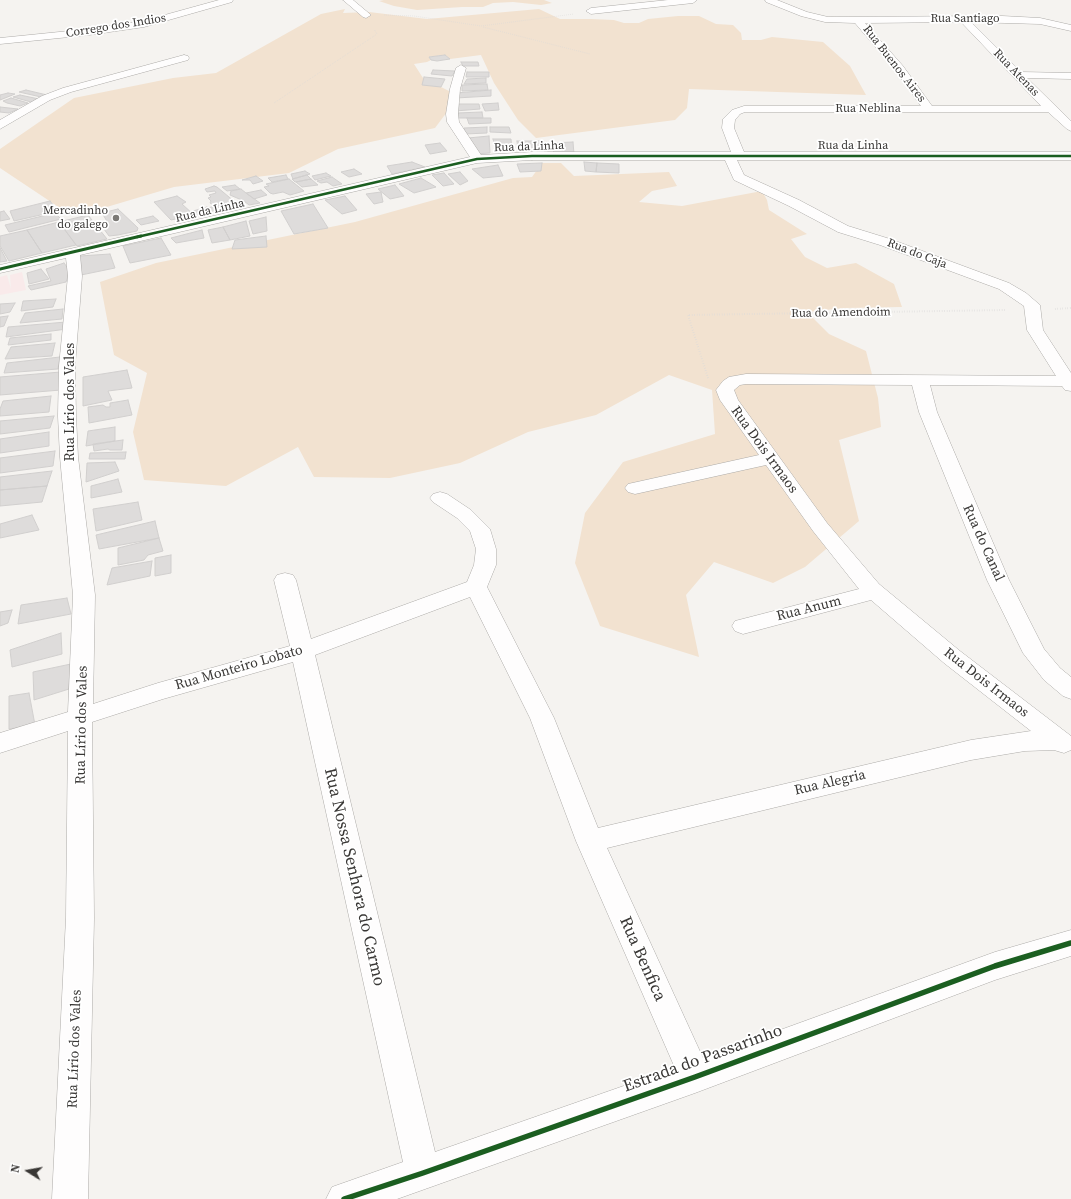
<!DOCTYPE html>
<html>
<head>
<meta charset="utf-8">
<style>
	body { margin:0 }
	#map { position:relative; width:1071px; height:1199px; overflow:hidden; background:#f5f3f0; font-family:"Source Serif 4",serif }
	canvas { display:block }
	.north { position:absolute; left:8px; top:1151px; width:40px; height:40px; -webkit-text-stroke:3px #fff; paint-order:stroke; rotate:281deg; font-size:11px; font-weight:700; line-height:16px; text-align:center; color:#393735 }
	.north::after { content:''; display:block; margin:auto; width:14px; height:18px; background:#393735; clip-path:polygon(50% 0,100% 100%,50% 72%,0 100%) }
</style>
</head>
<body>
<div id="map">
<canvas width="1071" height="1199"></canvas>
<div class="north">N</div>
</div>
<script>
const context = document.querySelector('canvas').getContext('2d');
context.lineJoin = 'round';
function fill(path, color) { context.fillStyle = color; context.fill(path, 'evenodd'); }
const poly = rows => new Path2D(rows.map(r => 'M' + r).join(''));
function stroke(path, color, width, dash) { context.strokeStyle = color; context.lineWidth = width; context.lineCap = dash ? 'butt' : 'round'; context.setLineDash(dash || []); context.stroke(path); }
function write(font, color, halo, rows, align = 'center') {
  context.font = font + ' "Source Serif 4",serif'; context.lineWidth = 3.5; context.setLineDash([]); context.textBaseline = 'middle'; context.strokeStyle = halo; context.fillStyle = color; for (const [text, x, y, turn = 0] of rows) {
    context.save(); context.translate(x, y); context.rotate((+turn || 0) * Math.PI / 180); context.textAlign = isNaN(turn) ? turn : align; if (halo) context.strokeText(text, 0, 0); context.fillText(text, 0, 0); context.restore();
  }
}
fill(poly([
	[22,272,26,290,0,295,0,277,7,275,11,289,10,275]
]), '#f9eaea');
fill(poly([
	[384,0,544,0,552,3,541,5,513,2,493,3,483,7,462,7,417,10,394,6,379,1],
	[345,9,343,13,369,12,427,19,539,9,560,19,591,19,614,20,624,23,639,23,648,19,678,16,699,16,716,24,733,25,741,33,742,40,761,40,772,37,823,42,850,66,866,95,689,89,687,108,675,120,536,138,518,120,494,83,481,55,450,59,445,55,429,57,431,60,427,62,414,64,423,78,459,96,435,128,338,149,289,173,174,187,100,209,66,212,0,168,0,149,74,98,173,78,216,73,321,14],
	[542,163,561,163,574,176,669,172,677,186,652,191,639,202,682,206,762,191,767,200,769,210,807,234,791,239,805,257,827,268,856,263,894,284,902,307,844,308,807,312,829,334,866,351,878,398,881,427,839,440,859,521,805,567,773,583,714,562,686,595,699,657,600,626,575,563,585,513,623,462,715,434,712,390,669,375,596,415,528,432,460,463,390,478,314,477,298,447,226,486,144,480,133,432,147,373,114,355,100,282,156,263,355,222,513,178,532,177]
]), '#f2e2d0');
const building = poly([
	[445,55,450,59,437,61,431,60,429,57,445,55],
	[461,62,478,62,479,66,463,66,461,62],
	[433,70,455,71,452,76,431,74,433,70],
	[467,72,489,72,489,77,466,77,467,72],
	[424,77,445,79,441,87,422,85,424,77],
	[486,78,486,83,464,84,467,79,486,78],
	[487,84,488,90,462,91,462,85,487,84],
	[26,90,47,95,41,97,19,92,26,90],
	[491,90,491,96,456,98,456,93,491,90],
	[8,93,15,94,0,100,0,95,8,93],
	[20,95,39,99,31,102,13,97,20,95],
	[11,98,28,103,20,106,7,103,3,101,11,98],
	[498,103,499,110,485,111,482,104,498,103],
	[456,104,479,104,480,109,455,111,456,104],
	[0,107,18,109,9,113,0,112,0,107],
	[482,112,483,118,458,118,457,113,482,112],
	[467,118,491,118,491,123,469,124,467,118],
	[487,127,487,133,465,134,464,128,487,127],
	[490,127,509,127,511,133,490,132,490,127],
	[489,136,490,153,474,154,468,138,489,136],
	[493,139,511,139,512,150,496,150,493,139],
	[517,141,540,141,538,151,518,151,517,141],
	[573,142,574,154,554,154,552,143,573,142],
	[440,143,447,151,430,154,425,145,440,143],
	[412,162,425,167,392,174,387,166,412,162],
	[584,162,597,163,596,172,585,171,584,162],
	[542,163,541,171,520,172,517,164,542,163],
	[597,163,619,164,619,173,596,172,597,163],
	[498,165,503,176,483,178,472,169,498,165],
	[354,169,362,174,349,177,341,172,354,169],
	[305,171,310,174,293,179,291,174,305,171],
	[460,172,468,181,460,185,448,174,460,172],
	[326,173,331,176,315,180,312,176,326,173],
	[444,173,454,184,443,186,432,175,444,173],
	[286,175,288,179,272,182,268,178,286,175],
	[307,175,311,179,295,182,292,179,307,175],
	[256,176,263,181,253,184,250,180,242,180,256,176],
	[332,177,342,184,333,186,327,182,321,183,317,181,332,177],
	[421,178,436,187,414,193,399,184,421,178],
	[289,179,304,191,290,195,283,192,273,194,270,193,264,187,269,186,266,184,289,179],
	[311,179,318,185,302,187,296,182,311,179],
	[235,185,240,189,227,191,222,187,235,185],
	[395,185,404,196,390,199,378,189,395,185],
	[214,186,217,187,241,207,225,210,218,205,213,205,210,203,211,201,208,198,211,197,209,195,216,193,215,191,207,192,205,189,214,186],
	[241,189,246,193,260,203,249,205,244,201,230,195,231,191,241,189],
	[261,190,267,195,254,199,246,193,261,190],
	[381,192,383,202,374,204,366,194,381,192],
	[177,196,186,202,182,204,194,215,171,220,154,202,177,196],
	[345,196,357,210,342,214,325,200,345,196],
	[50,201,58,211,14,221,10,211,50,201],
	[313,204,328,228,294,234,281,211,313,204],
	[218,205,224,210,212,213,208,208,218,205],
	[207,207,213,213,198,216,193,211,207,207],
	[118,209,138,228,137,231,118,235,109,236,101,225,108,223,102,213,118,209],
	[4,211,10,219,0,221,0,212,4,211],
	[55,213,61,219,9,232,5,225,55,213],
	[88,215,107,239,77,246,59,222,88,215],
	[153,216,159,221,141,225,136,220,153,216],
	[266,217,267,231,253,234,249,221,266,217],
	[246,221,250,236,230,240,223,227,246,221],
	[59,222,76,245,42,253,27,230,59,222],
	[223,227,230,240,212,243,208,230,223,227],
	[27,230,42,253,9,261,0,246,0,236,27,230],
	[202,230,204,238,176,243,171,238,202,230],
	[266,236,267,247,232,249,235,240,266,236],
	[161,238,171,255,130,263,123,246,161,238],
	[0,248,7,261,0,262,0,248],
	[110,254,115,268,81,275,80,256,110,254],
	[64,263,70,271,66,282,31,290,28,286,51,281,46,269,64,263],
	[41,269,49,279,29,284,27,273,41,269],
	[56,299,53,307,21,311,23,301,56,299],
	[15,303,10,312,0,314,0,304,15,303],
	[63,309,62,319,20,323,25,313,63,309],
	[8,316,4,326,0,327,0,317,8,316],
	[66,322,67,329,6,337,8,327,66,322],
	[51,334,51,340,8,345,10,338,51,334],
	[55,343,52,356,5,359,11,347,55,343],
	[60,357,58,369,4,373,7,363,60,357],
	[127,370,132,388,108,391,112,400,83,406,83,377,127,370],
	[61,372,61,390,0,395,0,377,61,372],
	[51,396,49,412,0,416,0,409,3,401,51,396],
	[128,400,132,415,89,423,88,407,103,405,106,407,110,407,110,403,128,400],
	[54,416,50,428,0,434,0,421,54,416],
	[115,427,115,441,86,446,88,431,115,427],
	[49,432,49,446,0,453,0,439,49,432],
	[123,440,122,450,110,450,108,449,94,451,93,444,123,440],
	[55,451,53,466,0,473,0,458,55,451],
	[126,452,125,459,89,459,90,453,126,452],
	[115,462,119,471,86,482,87,463,115,462],
	[52,471,47,486,0,490,0,477,52,471],
	[118,479,122,492,91,498,91,486,118,479],
	[47,486,42,502,0,506,0,490,47,486],
	[138,502,142,520,96,531,93,509,138,502],
	[32,515,39,530,0,538,0,524,32,515],
	[155,521,159,538,99,549,96,535,155,521],
	[159,538,163,551,148,555,144,560,118,565,118,548,159,538],
	[171,555,171,573,155,576,155,558,171,555],
	[152,561,150,576,107,585,112,568,152,561],
	[67,598,71,614,18,624,21,605,67,598],
	[12,610,8,623,0,626,0,612,12,610],
	[61,633,62,654,12,667,10,650,61,633],
	[71,664,69,689,34,700,33,672,71,664],
	[29,693,35,725,9,729,9,696,29,693]
]);
fill(building, '#dedcdb');
stroke(building, '#d1cfce', 1);
const minor = poly([
	[219,0,233,0,232,2,144,27,89,35,0,44,0,38,89,29,143,21,219,0],
	[343,0,353,0,371,15,366,18,363,17,343,0],
	[668,0,697,0,693,3,591,14,586,11,591,8,668,0],
	[765,0,777,0,807,12,828,17,1002,16,1040,18,1071,25,1071,31,1040,24,971,22,1021,72,1071,73,1071,79,1027,78,1071,121,1071,131,1067,129,1048,112,745,112,740,114,735,120,734,128,744,152,1071,152,1071,160,737,160,744,175,799,200,848,226,890,239,1009,283,1026,293,1040,305,1043,330,1071,373,1071,391,1065,390,1062,386,930,385,937,412,1009,580,1044,649,1060,668,1071,677,1071,699,1063,696,1044,680,1023,653,987,580,919,412,912,385,746,384,740,385,734,390,738,400,827,523,879,584,960,651,1071,736,1071,750,1064,753,1054,750,1025,751,971,760,607,848,703,1058,995,952,1071,930,1071,956,995,980,695,1093,397,1199,326,1199,332,1187,403,1162,293,662,163,699,92,722,94,918,88,1199,52,1199,66,918,68,731,0,753,0,733,68,712,73,595,60,457,58,416,59,366,68,276,66,258,0,273,0,265,470,157,447,122,446,114,450,89,456,68,461,65,466,68,460,89,458,114,459,122,481,155,532,152,731,152,722,128,723,119,732,110,744,106,921,106,895,70,855,23,825,22,801,16,766,2,765,0],
	[961,22,1041,106,932,106,903,66,865,23,961,22],
	[532,160,725,160,734,180,789,206,838,232,880,245,999,289,1024,306,1027,330,1056,376,746,374,729,377,723,381,716,390,720,400,759,455,628,484,625,488,628,492,635,494,766,465,813,531,859,589,735,621,732,626,735,631,743,634,871,600,944,663,1031,731,971,740,598,828,554,718,487,587,496,565,496,549,490,529,471,510,447,494,440,492,433,494,430,498,433,502,457,518,470,531,476,549,474,565,467,582,311,639,296,580,293,575,285,573,277,575,274,580,290,646,158,683,93,704,95,595,78,457,76,416,75,366,82,276,80,255,477,163,532,160],
	[470,597,530,718,576,841,675,1068,435,1152,315,655,470,597],
	[184,55,188,56,189,58,188,60,71,92,50,100,0,129,0,120,42,96,63,88,184,55]
]);
stroke(minor, '#adaba8', 1);
stroke(poly([
	[384,15,414,16,481,26,574,14],
	[483,27,590,54],
	[274,103,377,34,374,29]
]), '#dbdad9', 1, [0.5, 1.5]);
stroke(poly([
	[1055,309,1071,308],
	[708,378,688,315,1006,310]
]), '#dbdad9', 2, [0.5, 2]);
fill(minor, '#fefdfd');
stroke(poly([
	[137,237,477,159,532,156,1071,156]
]), '#1b5e20', 2.5);
stroke(poly([
	[0,269,141,236]
]), '#1b5e20', 3);
stroke(poly([
	[344,1199,423,1173,695,1077,995,966,1071,943]
]), '#1b5e20', 5.5);
for (const [x, y, r, color] of [
	[116,218,4,"#7b7976"]
]) { const dot = new Path2D(); dot.arc(x, y, r, 0, 2 * Math.PI); context.fillStyle = color; context.fill(dot); stroke(dot, '#fff', 1.5); }
write('12px', '#393735', '#fff', [
	["Rua Santiago",965,19],
	["Corrego dos Indios",116,26,-9],
	["Rua Buenos Aires",894,64,52],
	["Rua Atenas",1016,73,46],
	["Rua Neblina",868,109],
	["Rua da Linha",853,146],
	["Rua da Linha",529,147,-2],
	["Rua da Linha",210,211,-13],
	["Rua do Caja",917,254,21],
	["Rua do Amendoim",841,313,-1]
]);
write('12px', '#393735', '#fff', [
	["Mercadinho",108,211],
	["do galego",108,225]
], 'right');
write('14px', '#393735', '#fff', [
	["Rua Lírio dos Vales",70,402,-90],
	["Rua Dois Irmaos",764,450,54],
	["Rua do Canal",983,543,66],
	["Rua Anum",809,609,-14],
	["Rua Monteiro Lobato",239,668,-16],
	["Rua Dois Irmaos",986,683,38],
	["Rua Lírio dos Vales",82,725,-89],
	["Rua Alegria",830,783,-13],
	["Rua Lírio dos Vales",75,1049,-88]
]);
write('17px', '#393735', '#fff', [
	["Rua Nossa Senhora do Carmo",354,877,77],
	["Rua Benfica",642,959,66],
	["Estrada do Passarinho",703,1059,-20]
]);
</script>
</body>
</html>
